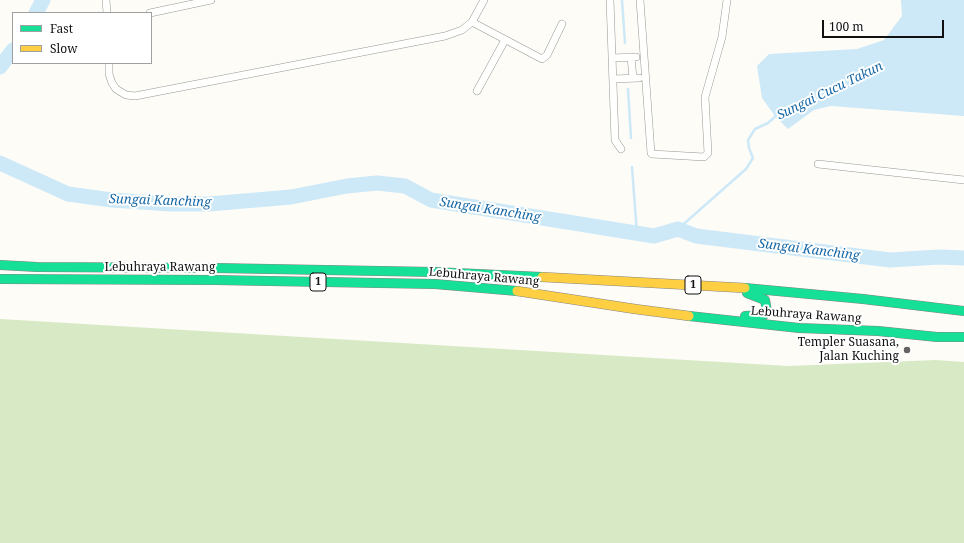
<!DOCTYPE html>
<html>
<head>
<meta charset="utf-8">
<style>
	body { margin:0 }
	#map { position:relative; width:964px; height:543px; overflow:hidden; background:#fdfcf7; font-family:"Noto Serif",serif }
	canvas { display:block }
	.legend { position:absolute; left:12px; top:12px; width:140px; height:52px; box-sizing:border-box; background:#fff; border:1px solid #a0a0a0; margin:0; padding:5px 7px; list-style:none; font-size:12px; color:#111 }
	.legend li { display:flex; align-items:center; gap:8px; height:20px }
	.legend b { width:20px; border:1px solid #a0a0a0 }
	.scale { position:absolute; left:822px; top:20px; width:122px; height:18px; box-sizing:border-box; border:2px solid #111; border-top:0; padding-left:5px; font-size:12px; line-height:14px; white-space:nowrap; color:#111; -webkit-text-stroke:3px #fff; paint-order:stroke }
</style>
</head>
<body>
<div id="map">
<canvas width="964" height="543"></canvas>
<ul class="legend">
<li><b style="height:5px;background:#16e098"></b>Fast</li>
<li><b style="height:5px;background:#ffcf43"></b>Slow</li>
</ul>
<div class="scale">100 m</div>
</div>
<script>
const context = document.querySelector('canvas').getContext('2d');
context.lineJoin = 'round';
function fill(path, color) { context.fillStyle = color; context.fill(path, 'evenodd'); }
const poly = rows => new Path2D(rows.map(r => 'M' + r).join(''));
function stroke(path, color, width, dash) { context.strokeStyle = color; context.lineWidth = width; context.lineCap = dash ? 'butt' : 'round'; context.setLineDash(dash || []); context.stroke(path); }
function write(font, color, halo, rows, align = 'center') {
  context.font = font + ' "Noto Serif",serif'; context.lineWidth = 4; context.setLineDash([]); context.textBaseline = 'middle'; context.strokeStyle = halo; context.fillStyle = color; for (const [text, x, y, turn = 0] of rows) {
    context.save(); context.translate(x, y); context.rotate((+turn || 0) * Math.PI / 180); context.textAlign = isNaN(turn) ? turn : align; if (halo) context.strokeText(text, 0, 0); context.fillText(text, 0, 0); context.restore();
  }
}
fill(poly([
	[0,319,788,366,936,360,964,362,964,543,0,543]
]), '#d8eac5');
fill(poly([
	[901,0,964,0,964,116,831,106,814,110,788,129,775,116,762,98,757,66,769,54,857,49,884,40,902,16]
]), '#cde8f7');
stroke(poly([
	[622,0,625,43],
	[628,89,631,138],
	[632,167,637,234],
	[678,229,746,169,753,158,749,148,748,140,755,129,768,123,777,115]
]), '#cde8f7', 2.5);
stroke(poly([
	[36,13,43,0],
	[0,67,13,50],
	[0,163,68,194,112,200,171,204,209,204,291,197,347,186,377,183,405,186,431,200,654,236,678,229,696,236,890,260,939,257,964,258]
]), '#cde8f7', 15);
const street = poly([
	[106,0,107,13],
	[610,0,615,140,621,149],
	[640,0,651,153,652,154,704,157,708,153,705,97,722,37,727,0],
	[150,13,211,0],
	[472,22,542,59,547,55,562,24],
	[631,57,633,78],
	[612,58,636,57],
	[109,63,109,74,112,83,116,89,126,95,135,96,445,36,462,30,472,22,484,0],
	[613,79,639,78],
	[477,91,505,40],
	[818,164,964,180]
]);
const fast = poly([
	[0,265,37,267,215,268,435,272,542,277],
	[0,279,214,280,435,284,517,291],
	[745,288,863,299,964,311],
	[689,316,799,328,878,331,937,337,964,337],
	[745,316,764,315,767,311,765,300,747,293]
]);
const slow = poly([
	[542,277,745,288],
	[517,291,635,309,689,316]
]);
stroke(street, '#979795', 8);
stroke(fast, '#858482', 10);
stroke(slow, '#858482', 10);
stroke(street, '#fffffe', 7);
stroke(fast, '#16e098', 9);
stroke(slow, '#ffcf43', 9);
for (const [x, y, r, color] of [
	[907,350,4,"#646362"]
]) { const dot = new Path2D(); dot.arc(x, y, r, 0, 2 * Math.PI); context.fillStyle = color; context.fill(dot); stroke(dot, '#fff', 1.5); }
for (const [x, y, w] of [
	[318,282,16],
	[693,285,16]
]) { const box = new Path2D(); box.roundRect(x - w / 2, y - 9, w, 18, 3); context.fillStyle = '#fff'; context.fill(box); stroke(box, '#111', 1); }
write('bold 11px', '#111', null, [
	["1",318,282],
	["1",693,285]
]);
write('12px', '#111', '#fff', [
	["Lebuhraya Rawang",160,268],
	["Lebuhraya Rawang",484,277,5],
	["Lebuhraya Rawang",806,315,4]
]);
write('12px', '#111', '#fff', [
	["Templer Suasana,",899,343],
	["Jalan Kuching",899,357]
], 'right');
write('italic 13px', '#1768a6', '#fff', [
	["Sungai Cucu Takun",830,91,-26],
	["Sungai Kanching",160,201,2],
	["Sungai Kanching",490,210,9],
	["Sungai Kanching",809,250,7]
]);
</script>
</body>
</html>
